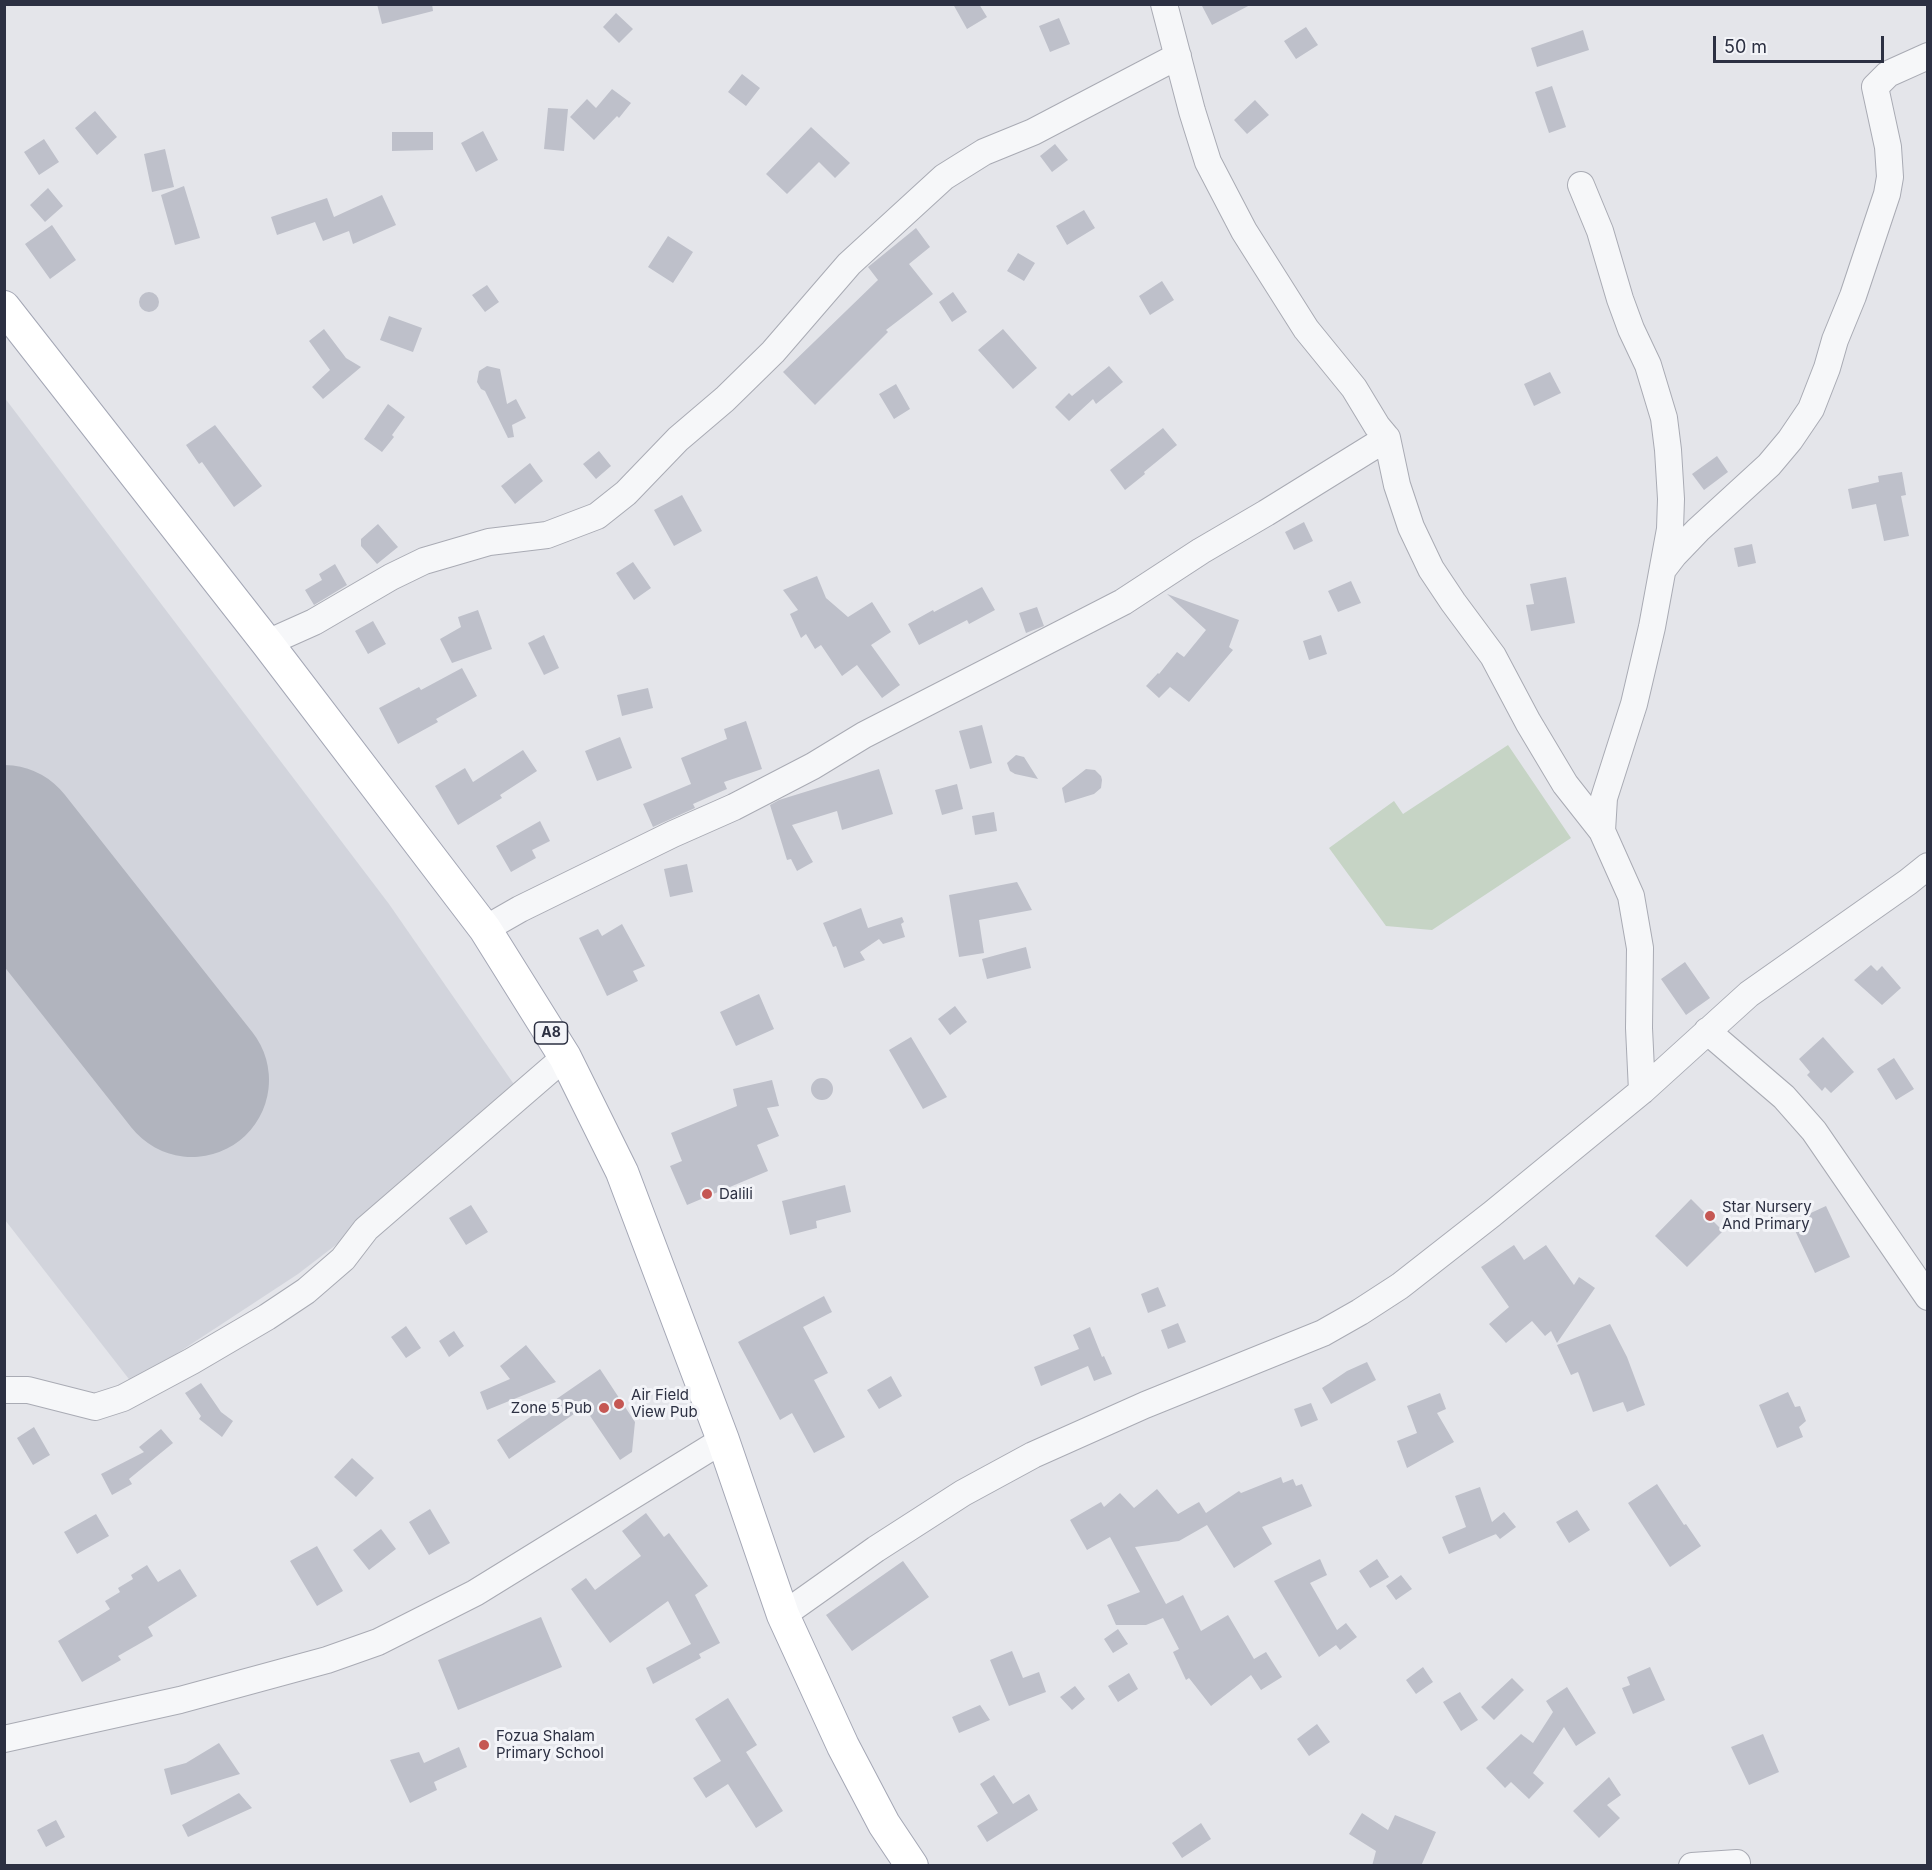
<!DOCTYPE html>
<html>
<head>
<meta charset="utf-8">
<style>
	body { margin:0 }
	#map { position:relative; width:1932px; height:1870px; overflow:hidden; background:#e4e5ea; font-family:Inter,sans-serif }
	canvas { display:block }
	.frame { position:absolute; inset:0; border:6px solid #2c3042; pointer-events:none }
	.scale { position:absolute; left:1713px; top:36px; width:171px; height:27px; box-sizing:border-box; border:3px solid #2c3042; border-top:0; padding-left:8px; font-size:18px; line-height:21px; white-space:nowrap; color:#2c3042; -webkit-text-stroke:4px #f3f4f8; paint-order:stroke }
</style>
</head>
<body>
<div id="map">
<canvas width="1932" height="1870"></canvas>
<div class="frame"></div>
<div class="scale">50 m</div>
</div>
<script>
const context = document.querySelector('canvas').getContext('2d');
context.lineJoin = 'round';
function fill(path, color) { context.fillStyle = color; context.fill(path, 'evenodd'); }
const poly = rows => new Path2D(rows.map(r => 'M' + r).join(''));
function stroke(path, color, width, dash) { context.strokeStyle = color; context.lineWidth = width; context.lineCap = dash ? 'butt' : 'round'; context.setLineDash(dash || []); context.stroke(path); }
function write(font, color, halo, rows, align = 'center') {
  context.font = font + ' Inter,sans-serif'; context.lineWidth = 6; context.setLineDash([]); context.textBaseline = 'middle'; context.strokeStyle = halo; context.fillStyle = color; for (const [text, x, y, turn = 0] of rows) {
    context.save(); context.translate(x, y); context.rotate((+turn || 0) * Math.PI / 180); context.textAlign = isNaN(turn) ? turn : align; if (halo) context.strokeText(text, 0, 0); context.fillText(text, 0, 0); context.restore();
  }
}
fill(poly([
	[4,397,389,904,520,1093,414,1185,298,1274,132,1383,5,1220]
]), '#d2d4dc');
fill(poly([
	[1508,745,1571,838,1432,930,1386,926,1329,848,1394,801,1403,814]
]), '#c6d4c5');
stroke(poly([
	[4,842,192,1080]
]), '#b1b4be', 154);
fill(poly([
	[377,4,432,4,433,11,382,24],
	[953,4,979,4,987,17,967,29],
	[1201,4,1252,4,1212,25],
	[616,13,633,29,619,43,603,27],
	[1059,18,1070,44,1050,52,1039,26],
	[1306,27,1318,45,1296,59,1284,41],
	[1583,30,1589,50,1537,67,1531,48],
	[742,74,760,88,746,106,728,92],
	[1552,86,1566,127,1549,133,1535,92],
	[612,89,631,103,619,118,617,116,594,140,570,117,587,99,596,108],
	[1255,100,1269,115,1247,134,1234,120],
	[548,108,568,109,564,151,544,149],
	[95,111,117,137,97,155,75,128],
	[811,127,850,163,835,178,819,162,787,194,766,174],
	[483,131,498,160,476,172,461,143],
	[392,132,433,132,433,150,392,151],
	[44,139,59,162,39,175,24,152],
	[1055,144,1068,160,1052,172,1040,156],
	[165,149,174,187,152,192,144,154],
	[184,186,200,238,175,245,161,195],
	[48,188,63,206,45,222,30,205],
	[382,195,396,225,353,244,349,231,323,241,315,222,277,235,271,217,327,198,334,217],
	[1084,210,1095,228,1067,245,1056,226],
	[52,225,76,260,50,279,25,244],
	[916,228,930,247,909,264,933,294,886,330,888,332,815,405,783,372,878,280,868,267],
	[668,236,693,252,673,283,648,267],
	[1018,253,1035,263,1024,281,1007,271],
	[1162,281,1174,300,1150,315,1139,296],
	[487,285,499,302,485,312,472,295],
	[953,292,967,312,952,322,939,302],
	'139 302a10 10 0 1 1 20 0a10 10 0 1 1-20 0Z',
	[389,316,422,328,413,352,380,340],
	[324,329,346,358,361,367,323,399,312,387,330,370,309,341],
	[1003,329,1037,368,1013,389,978,350],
	[487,366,500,369,507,404,516,399,526,418,512,425,514,437,508,438,485,391,481,389,477,382,479,371],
	[1109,366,1123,382,1096,404,1093,399,1069,421,1055,407,1069,393,1072,396],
	[1550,372,1561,393,1534,406,1524,384],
	[896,384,910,409,894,419,879,394],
	[388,404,405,417,392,435,394,437,382,452,364,439],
	[215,425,262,486,234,507,202,462,199,464,186,445],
	[1163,428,1177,445,1144,472,1145,474,1125,490,1110,470],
	[599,451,611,466,596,479,583,464],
	[1717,456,1728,472,1704,490,1692,474],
	[530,463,543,481,515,504,501,486],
	[1902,472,1906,495,1901,496,1909,536,1884,541,1876,504,1852,509,1848,489,1879,482,1878,476],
	[682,495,702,531,674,546,654,510],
	[1304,522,1313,541,1294,550,1285,532],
	[378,524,398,547,377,564,361,546,361,539],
	[1752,544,1756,563,1738,567,1734,548],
	[633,562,651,588,634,600,616,573],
	[335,564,347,585,314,605,305,590,322,580,319,574],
	[817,576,826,598,848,617,872,602,891,632,871,645,900,685,882,698,857,665,842,676,821,645,815,649,806,634,801,638,790,614,798,610,783,590],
	[1566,577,1575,623,1531,631,1526,605,1534,604,1530,584],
	[1351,581,1361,603,1338,612,1328,591],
	[982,587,995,610,969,624,967,620,919,645,908,624,933,610,934,612],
	[1167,594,1239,620,1229,647,1233,650,1189,702,1170,687,1159,698,1146,686,1158,673,1159,674,1177,652,1184,657,1206,630],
	[1037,607,1044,626,1026,633,1019,613],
	[478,610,492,649,452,663,440,639,461,627,458,617],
	[373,621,386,644,368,654,355,631],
	[544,635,559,668,544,675,528,643],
	[1321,635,1327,654,1309,660,1303,641],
	[462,668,477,696,436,719,438,722,398,744,379,708,419,687,421,690],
	[648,688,653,708,622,716,617,695],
	[746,721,762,769,724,782,727,789,693,804,695,808,653,827,643,804,691,784,681,758,727,739,724,729],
	[982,725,992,763,970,769,959,731],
	[620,737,632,768,597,781,585,751],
	[523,750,537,771,500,795,502,798,458,825,435,786,465,768,473,782],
	[1016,755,1024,757,1038,779,1015,774,1010,771,1007,763],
	[879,769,893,814,842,830,837,811,792,825,813,862,797,871,791,859,787,860,770,805,779,800],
	[1086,769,1095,770,1101,776,1102,780,1101,788,1094,794,1065,803,1062,788],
	[957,784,963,809,942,815,935,790],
	[994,812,997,831,975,835,972,816],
	[540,821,550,841,532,850,536,858,511,872,496,846],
	[687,864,693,892,670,897,664,869],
	[1017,882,1032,910,979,920,984,953,959,957,949,895],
	[861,908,868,928,902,917,904,922,901,924,905,937,883,944,879,939,860,952,865,960,844,968,836,946,833,947,823,923],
	[622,924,645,966,633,971,638,981,607,996,579,938,598,929,602,936],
	[1026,947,1031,968,987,979,982,959],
	[1685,962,1710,998,1686,1015,1661,979],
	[1871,965,1877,971,1882,966,1901,988,1882,1005,1854,980],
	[759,994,774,1029,736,1046,720,1012],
	[955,1006,967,1022,950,1035,938,1019],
	[911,1037,947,1097,923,1109,889,1050],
	[1823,1037,1854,1072,1831,1093,1825,1087,1822,1091,1807,1075,1810,1072,1799,1059],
	[1894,1058,1914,1089,1896,1100,1877,1069],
	'811 1089a11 11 0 1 1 22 0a11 11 0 1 1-22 0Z',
	[772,1080,779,1106,767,1108,779,1136,757,1145,768,1171,687,1205,670,1166,682,1161,671,1133,737,1106,733,1089],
	[845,1185,851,1212,816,1221,817,1228,790,1235,782,1201],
	[1691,1199,1723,1231,1687,1267,1655,1236],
	[471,1205,488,1232,466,1245,449,1218],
	[1826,1206,1850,1257,1815,1273,1791,1222],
	[1514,1245,1524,1260,1546,1245,1574,1285,1579,1277,1595,1288,1557,1343,1551,1331,1545,1336,1532,1321,1506,1343,1489,1324,1509,1307,1481,1267],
	[1158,1287,1166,1306,1148,1313,1141,1294],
	[824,1296,832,1312,803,1327,828,1373,814,1380,845,1437,814,1453,792,1413,780,1420,738,1342],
	[1178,1323,1186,1342,1168,1349,1161,1330],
	[1610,1324,1627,1357,1645,1405,1627,1412,1623,1402,1593,1412,1578,1372,1571,1375,1557,1345],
	[406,1326,421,1348,406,1358,391,1337],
	[1090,1327,1102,1357,1104,1356,1112,1374,1094,1381,1088,1366,1041,1386,1034,1367,1079,1349,1073,1335],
	[454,1331,464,1346,449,1357,439,1341],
	[526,1345,556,1382,487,1410,480,1392,510,1379,500,1366],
	[1367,1362,1376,1380,1331,1404,1322,1388,1347,1371],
	[600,1369,635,1422,632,1452,620,1460,584,1407,509,1459,497,1440],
	[891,1376,902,1396,879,1409,867,1390],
	[201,1383,221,1412,233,1421,222,1437,199,1419,201,1416,185,1393],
	[1788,1392,1795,1407,1800,1406,1806,1421,1799,1427,1803,1437,1777,1448,1759,1405],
	[1440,1393,1446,1409,1437,1413,1454,1442,1407,1468,1397,1441,1417,1433,1407,1406],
	[1311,1403,1318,1420,1301,1427,1294,1409],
	[34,1427,50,1455,33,1465,17,1438],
	[161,1429,173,1443,129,1479,132,1484,112,1495,101,1474,144,1452,139,1447],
	[352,1458,374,1478,356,1497,334,1477],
	[1281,1477,1283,1483,1293,1479,1296,1486,1302,1484,1312,1506,1262,1527,1272,1544,1234,1568,1207,1525,1179,1541,1135,1547,1166,1604,1183,1595,1201,1631,1228,1615,1254,1659,1266,1652,1282,1677,1261,1690,1251,1675,1211,1706,1189,1678,1186,1680,1173,1652,1179,1649,1163,1618,1146,1625,1116,1625,1107,1605,1140,1592,1110,1537,1087,1550,1070,1520,1101,1502,1104,1507,1120,1493,1134,1508,1157,1489,1178,1514,1199,1502,1206,1513,1239,1491,1241,1493],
	[1657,1484,1684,1525,1686,1524,1701,1546,1670,1567,1628,1503],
	[1480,1487,1492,1522,1504,1512,1516,1527,1500,1539,1495,1533,1496,1534,1449,1554,1442,1537,1466,1527,1455,1496],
	[430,1509,450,1543,429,1555,409,1522],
	[1577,1510,1590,1530,1569,1543,1556,1522],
	[646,1513,664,1537,669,1533,708,1586,695,1595,720,1643,699,1654,701,1658,653,1684,646,1668,691,1644,668,1601,610,1643,571,1589,586,1578,595,1590,641,1556,622,1531],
	[96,1514,109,1536,77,1554,64,1532],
	[381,1529,396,1549,369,1570,353,1550],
	[317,1546,343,1591,317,1606,290,1561],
	[1320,1559,1327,1575,1310,1583,1337,1630,1346,1623,1357,1637,1340,1650,1336,1645,1319,1657,1274,1581],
	[1377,1559,1389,1577,1370,1588,1359,1571],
	[903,1561,929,1597,852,1651,826,1615],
	[147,1565,158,1582,180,1569,197,1596,148,1627,153,1636,118,1656,121,1660,82,1682,58,1641,110,1609,105,1601,120,1592,118,1588,133,1579,131,1575],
	[1401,1575,1412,1589,1396,1600,1386,1586],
	[541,1617,562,1667,458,1710,438,1660],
	[1118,1629,1128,1644,1113,1653,1104,1639],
	[1012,1651,1023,1678,1039,1672,1046,1692,1009,1706,990,1660],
	[1423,1667,1433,1682,1416,1694,1406,1680],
	[1650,1667,1665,1700,1633,1714,1622,1688,1630,1685,1627,1677],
	[1129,1673,1138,1689,1118,1702,1108,1686],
	[1512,1678,1524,1690,1494,1720,1481,1707],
	[1075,1686,1085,1699,1072,1710,1060,1697],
	[1567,1687,1596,1733,1576,1746,1564,1727,1533,1773,1544,1783,1529,1799,1511,1782,1505,1788,1486,1768,1521,1734,1533,1743,1553,1712,1546,1701],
	[1460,1692,1478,1720,1461,1731,1443,1702],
	[728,1698,757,1745,746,1752,783,1811,756,1828,728,1784,706,1798,693,1778,721,1761,695,1719],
	[980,1705,990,1720,959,1733,952,1717],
	[1317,1724,1330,1742,1309,1756,1297,1739],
	[1763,1734,1779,1772,1749,1785,1731,1747],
	[219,1743,240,1774,171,1795,164,1769,186,1763],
	[459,1747,467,1767,434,1782,437,1790,410,1803,390,1760,419,1752,424,1763],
	[994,1775,1013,1804,1029,1794,1038,1810,987,1842,977,1826,998,1813,980,1784],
	[1609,1777,1621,1795,1607,1805,1620,1818,1599,1838,1573,1811],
	[239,1793,252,1808,188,1837,182,1825],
	[1362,1813,1388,1830,1395,1815,1436,1832,1421,1866,1372,1866,1376,1851,1349,1834],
	[56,1820,65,1837,46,1847,37,1830],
	[1201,1823,1211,1839,1182,1858,1172,1843]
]), '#bec0ca');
const minor = poly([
	[1581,185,1600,231,1620,299,1631,329,1648,365,1664,418,1668,450,1671,499,1670,529,1652,627,1634,704,1604,798,1602,831],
	[1387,438,1397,485,1411,527,1431,569,1453,602,1493,656,1528,722,1565,784,1602,831,1631,896,1640,948,1639,1028,1642,1091],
	[1664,568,1674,555,1698,530,1769,465,1790,440,1811,409,1827,368,1835,340,1853,296,1887,194,1890,177,1888,147,1875,87,1888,74,1928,56],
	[267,643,314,622,391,577,424,561,489,542,547,535,597,516,626,493,678,439,725,399,773,352,849,264,944,177,984,152,1033,132,1178,56],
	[485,929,520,909,673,834,734,807,813,766,864,735,1123,602,1201,551,1266,513,1387,438,1377,426,1354,388,1306,329,1244,231,1208,162,1192,111,1164,4],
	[1707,1031,1784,1097,1814,1131,1928,1297],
	[4,1390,28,1390,95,1407,123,1398,192,1361,267,1317,306,1291,343,1259,366,1229,565,1057],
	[783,1615,876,1549,963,1493,1033,1455,1145,1405,1323,1333,1360,1312,1400,1286,1492,1214,1642,1091,1749,994,1908,882,1928,866],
	[4,1739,180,1700,327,1660,378,1642,475,1593,723,1440],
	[1692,1866,1737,1863]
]);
const major = poly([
	[4,307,267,643,485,929,565,1057,622,1172,723,1440,783,1615,843,1746,884,1824,912,1866]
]);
stroke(minor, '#a9abb4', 28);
stroke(major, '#a4a7b5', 34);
stroke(minor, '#f6f7f9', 26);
stroke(major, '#fff', 32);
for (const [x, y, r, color] of [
	[707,1194,6,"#c55753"],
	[1710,1216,6,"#c55753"],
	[619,1404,6,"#c55753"],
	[604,1408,6,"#c55753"],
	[484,1745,6,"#c55753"]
]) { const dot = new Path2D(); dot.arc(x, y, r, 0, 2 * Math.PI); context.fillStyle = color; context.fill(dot); stroke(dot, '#f3f4f8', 2); }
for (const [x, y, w] of [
	[551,1033,33]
]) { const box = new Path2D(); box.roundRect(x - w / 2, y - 11, w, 22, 4.5); context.fillStyle = '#f3f4f8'; context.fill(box); stroke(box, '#2c3042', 1.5); }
write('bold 14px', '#2c3042', null, [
	["A8",551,1033]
]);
write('15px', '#2c3042', '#f3f4f8', [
	["Dalili",719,1194],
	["Star Nursery",1722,1207],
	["And Primary",1722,1224],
	["Air Field",631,1395],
	["View Pub",631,1412],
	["Zone 5 Pub",592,1408,"right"],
	["Fozua Shalam",496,1736],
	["Primary School",496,1753]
], 'left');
</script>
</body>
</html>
